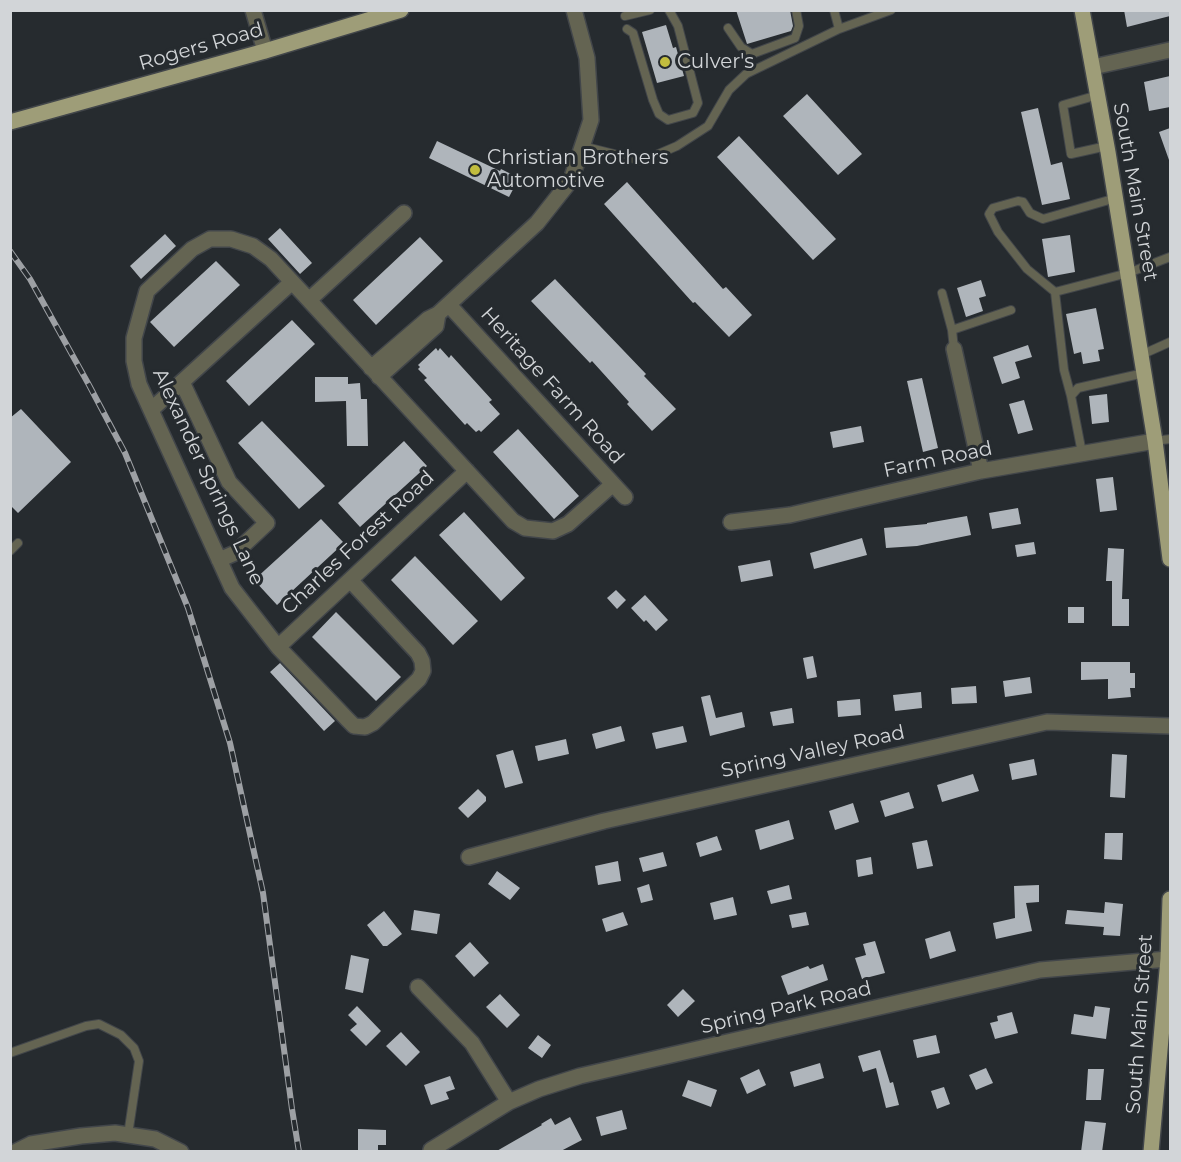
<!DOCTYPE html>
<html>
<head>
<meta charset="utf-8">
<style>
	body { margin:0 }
	#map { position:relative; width:1181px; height:1162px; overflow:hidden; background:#262b2f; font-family:Montserrat,sans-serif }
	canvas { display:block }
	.frame { position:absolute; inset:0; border:12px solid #d2d5d8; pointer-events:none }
</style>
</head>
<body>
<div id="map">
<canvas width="1181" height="1162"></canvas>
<div class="frame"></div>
</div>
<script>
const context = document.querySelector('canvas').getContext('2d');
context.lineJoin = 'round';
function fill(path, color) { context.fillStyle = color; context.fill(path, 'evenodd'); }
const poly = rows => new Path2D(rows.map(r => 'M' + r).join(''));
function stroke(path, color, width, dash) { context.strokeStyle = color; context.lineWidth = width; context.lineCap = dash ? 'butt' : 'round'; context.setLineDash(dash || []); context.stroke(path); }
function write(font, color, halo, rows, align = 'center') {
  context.font = font + ' Montserrat,sans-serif'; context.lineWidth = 6; context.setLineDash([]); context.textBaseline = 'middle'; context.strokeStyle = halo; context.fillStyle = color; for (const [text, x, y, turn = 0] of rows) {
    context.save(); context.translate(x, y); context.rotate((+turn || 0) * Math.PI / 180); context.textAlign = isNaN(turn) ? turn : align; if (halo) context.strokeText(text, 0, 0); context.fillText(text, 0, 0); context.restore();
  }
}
fill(poly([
	[736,10,790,10,793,26,791,31,747,44],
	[1124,10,1170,10,1170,16,1127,27],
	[666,25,673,48,676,47,684,76,657,83,642,32],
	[1170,76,1170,107,1149,111,1144,82],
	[807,94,862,154,838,175,783,116],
	[1038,108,1051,165,1062,162,1070,199,1042,205,1021,112],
	[1170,128,1170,160,1169,160,1159,132],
	[739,136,836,239,813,260,717,157],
	[437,141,500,171,501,169,519,178,509,197,429,158],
	[627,182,723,289,726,287,752,315,729,337,695,302,693,303,604,204],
	[280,228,312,263,300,274,268,239],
	[165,234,176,246,141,279,130,266],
	[1070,235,1075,272,1048,277,1042,239],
	[420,237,443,261,376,325,353,300],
	[216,261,240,285,174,347,150,322],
	[555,279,646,374,644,376,676,409,652,431,627,404,629,402,592,361,590,363,531,301],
	[981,280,986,296,979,298,983,311,966,317,957,288],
	[1096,308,1104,349,1098,350,1100,361,1083,364,1081,352,1074,354,1066,314],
	[292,320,315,344,249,406,226,381],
	[1028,345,1032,357,1015,362,1020,378,1002,384,993,357],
	[436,348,438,351,440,348,449,358,451,355,492,400,489,402,500,414,481,432,479,430,476,432,467,423,465,425,424,380,427,378,418,369,420,367,418,365],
	[315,377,348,377,348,384,360,383,361,399,367,399,368,446,347,446,346,401,315,402],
	[922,378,938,448,923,452,907,381],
	[1107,394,1109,422,1092,424,1089,396],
	[1024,400,1033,430,1018,434,1009,404],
	[21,409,71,462,18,513,10,505,10,418],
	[262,421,325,486,299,509,238,443],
	[861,426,864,442,833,448,830,432],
	[518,429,579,496,554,519,493,452],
	[404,441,427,466,360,527,338,503],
	[1113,477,1117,510,1100,512,1096,479],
	[1018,508,1021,524,992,529,989,513],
	[464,512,525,578,501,601,439,535],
	[967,516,971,535,917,546,886,548,884,528,927,524,927,523],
	[321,519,344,543,277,605,254,580],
	[862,538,867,555,814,569,810,553],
	[1034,542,1036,554,1017,557,1015,545],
	[1108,548,1124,549,1122,599,1129,599,1129,626,1112,626,1112,581,1106,581],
	[415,556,478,621,453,645,391,580],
	[770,560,773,576,741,582,738,566],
	[616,590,626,600,617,609,607,598],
	[645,595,668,620,656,631,646,620,644,622,631,608],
	[1068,607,1084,607,1084,623,1068,623],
	[336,612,401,677,376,701,312,637],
	[813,656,817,677,807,679,803,658],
	[1081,662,1130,662,1130,673,1135,673,1135,688,1130,688,1131,697,1108,699,1108,679,1081,680],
	[280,663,335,721,324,731,270,672],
	[1030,677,1032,693,1005,697,1003,681],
	[976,686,977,703,952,704,951,688],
	[921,692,922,708,895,711,893,695],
	[710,695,716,718,742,712,745,727,710,736,701,697],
	[860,699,861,715,838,717,837,701],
	[792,708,794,723,773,726,770,712],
	[621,726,625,741,596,749,592,734],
	[683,726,687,742,656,749,652,733],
	[566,739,569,754,538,761,535,746],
	[513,750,523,783,505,788,496,755],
	[1112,754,1127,755,1125,798,1110,797],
	[1034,759,1037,775,1012,780,1009,764],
	[973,774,979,791,942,802,937,785],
	[478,789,486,797,486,801,468,818,458,808],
	[909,792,914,808,885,817,880,801],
	[853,803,859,822,835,830,829,811],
	[789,820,794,839,760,850,755,830],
	[1105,833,1123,833,1122,860,1104,859],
	[717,836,722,850,700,857,696,843],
	[927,840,933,866,917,869,912,843],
	[663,852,667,866,643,872,639,858],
	[871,857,873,874,858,877,856,860],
	[618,861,621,881,598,885,595,866],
	[497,871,520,888,510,900,488,884],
	[649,884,653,900,641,903,637,888],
	[789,885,792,899,771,904,767,891],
	[1039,885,1039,902,1026,903,1032,931,996,939,993,923,1015,918,1014,886],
	[733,897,737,915,714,920,710,903],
	[1105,902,1123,904,1120,936,1103,935,1104,927,1065,924,1067,910,1104,913],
	[414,910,440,914,437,934,411,930],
	[384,911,402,934,387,946,383,946,367,925],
	[623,912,628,925,606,932,602,919],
	[806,912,809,925,792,928,789,915],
	[950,931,956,951,930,959,925,939],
	[875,941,885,973,862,979,855,958,866,955,863,944],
	[470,942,489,963,474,977,455,956],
	[351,955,369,959,363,993,345,989],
	[823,964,828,980,788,995,781,976,808,966,810,969],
	[683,989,695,1001,678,1017,667,1005],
	[500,994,520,1015,507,1028,486,1007],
	[357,1006,381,1031,366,1046,350,1030,357,1024,348,1015],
	[1095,1006,1110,1008,1106,1039,1071,1034,1074,1014,1093,1017],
	[1012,1012,1018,1033,995,1039,990,1023,998,1021,997,1016],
	[401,1032,420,1052,406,1066,386,1046],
	[538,1035,551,1045,542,1058,528,1048],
	[936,1035,940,1053,917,1058,913,1040],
	[880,1050,890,1083,893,1082,899,1105,886,1108,876,1068,863,1072,858,1056],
	[820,1063,824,1078,794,1087,790,1072],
	[986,1068,993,1083,976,1090,969,1075],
	[759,1069,766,1085,747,1094,740,1078],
	[1088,1069,1104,1069,1101,1100,1086,1100],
	[450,1076,455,1089,446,1092,449,1099,431,1105,424,1085],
	[688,1080,717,1090,711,1107,682,1096],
	[944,1087,950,1104,937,1109,931,1091],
	[622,1110,627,1129,601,1136,596,1117],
	[570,1117,582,1140,559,1152,495,1152,542,1125,541,1124,551,1118,555,1125],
	[1085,1121,1106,1123,1102,1152,1081,1152],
	[358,1129,386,1130,386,1145,378,1145,378,1152,358,1152]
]), '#afb5bb');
const service = poly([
	[625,16,650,10],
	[728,28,741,47,752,54,795,38,799,26,796,10],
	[627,29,633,33,653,100,659,114,668,120,693,113,698,103,678,26,669,10],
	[839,29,891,10],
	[1098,95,1063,105,1071,154,1107,146],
	[582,146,642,161,677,146,708,126,729,90,746,74,839,29,834,10],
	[1116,198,1043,219,1030,213,1023,202,1018,201,993,208,989,214,998,232,1027,269,1055,292,1128,273,1170,257],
	[1055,292,1064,370,1071,396],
	[942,293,952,330],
	[954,349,952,330,1011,310],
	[1141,355,1170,342],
	[1155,441,1170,439],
	[1082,453,1071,396,1078,388,1144,373],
	[10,551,18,543],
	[10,1053,86,1026,99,1024,121,1035,134,1048,139,1061,128,1135]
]);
const minor = poly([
	[253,10,265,51],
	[1093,67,1170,50],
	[309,300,404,213],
	[449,305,625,497],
	[954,349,981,471],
	[371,368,428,319,438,314,537,223,571,180,591,120,587,58,574,10],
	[379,377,436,326,438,314],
	[182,382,229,482,267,523,235,553,219,560],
	[151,410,292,282],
	[731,522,790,515,981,471,1155,441],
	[350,580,418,653,422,661,423,671,419,679,373,723,365,727,354,726,348,720,278,647,232,588,139,384,134,361,134,338,147,291,192,249,210,239,231,239,253,246,271,259,513,521,525,528,553,531,568,524,613,484],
	[278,647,467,471],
	[469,857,604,821,1047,722,1170,726],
	[418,987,472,1043,509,1102],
	[431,1150,509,1102,539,1089,580,1076,1040,970,1168,959],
	[15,1152,31,1144,81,1136,115,1133,155,1139,181,1152]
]);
const primary = poly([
	[1082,10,1108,152,1155,441,1170,559],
	[10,122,265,51,401,10],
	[1151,1152,1168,959,1170,899]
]);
stroke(service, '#42464a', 10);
stroke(minor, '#42464a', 18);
stroke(primary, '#42464a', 18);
stroke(service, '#646452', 8);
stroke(minor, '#646452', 15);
stroke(primary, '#9e9d78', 15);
const rail = poly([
	[10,251,30,279,89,385,125,453,188,608,230,743,263,893,292,1109,299,1152]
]);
stroke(rail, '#9da0a4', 6);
stroke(rail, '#262b2f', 4, [11]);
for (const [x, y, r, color] of [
	[665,62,6,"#c2bd3f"],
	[475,170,6,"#c2bd3f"]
]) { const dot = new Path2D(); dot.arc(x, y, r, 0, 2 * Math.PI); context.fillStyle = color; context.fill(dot); stroke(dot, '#262b2f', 2); }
write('20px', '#d2d5d8', '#262b2f', [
	["Rogers Road",201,47,-16],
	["South Main Street",1135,192,80],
	["Heritage Farm Road",552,386,48],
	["Farm Road",938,460,-12],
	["Alexander Springs Lane",208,477,65],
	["Charles Forest Road",358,543,-43],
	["Spring Valley Road",813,752,-12],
	["Spring Park Road",786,1008,-13],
	["South Main Street",1140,1024,-86]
]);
write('20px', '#d2d5d8', '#262b2f', [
	["Culver's",677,62],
	["Christian Brothers",487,158],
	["Automotive",487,181]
], 'left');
</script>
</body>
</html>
